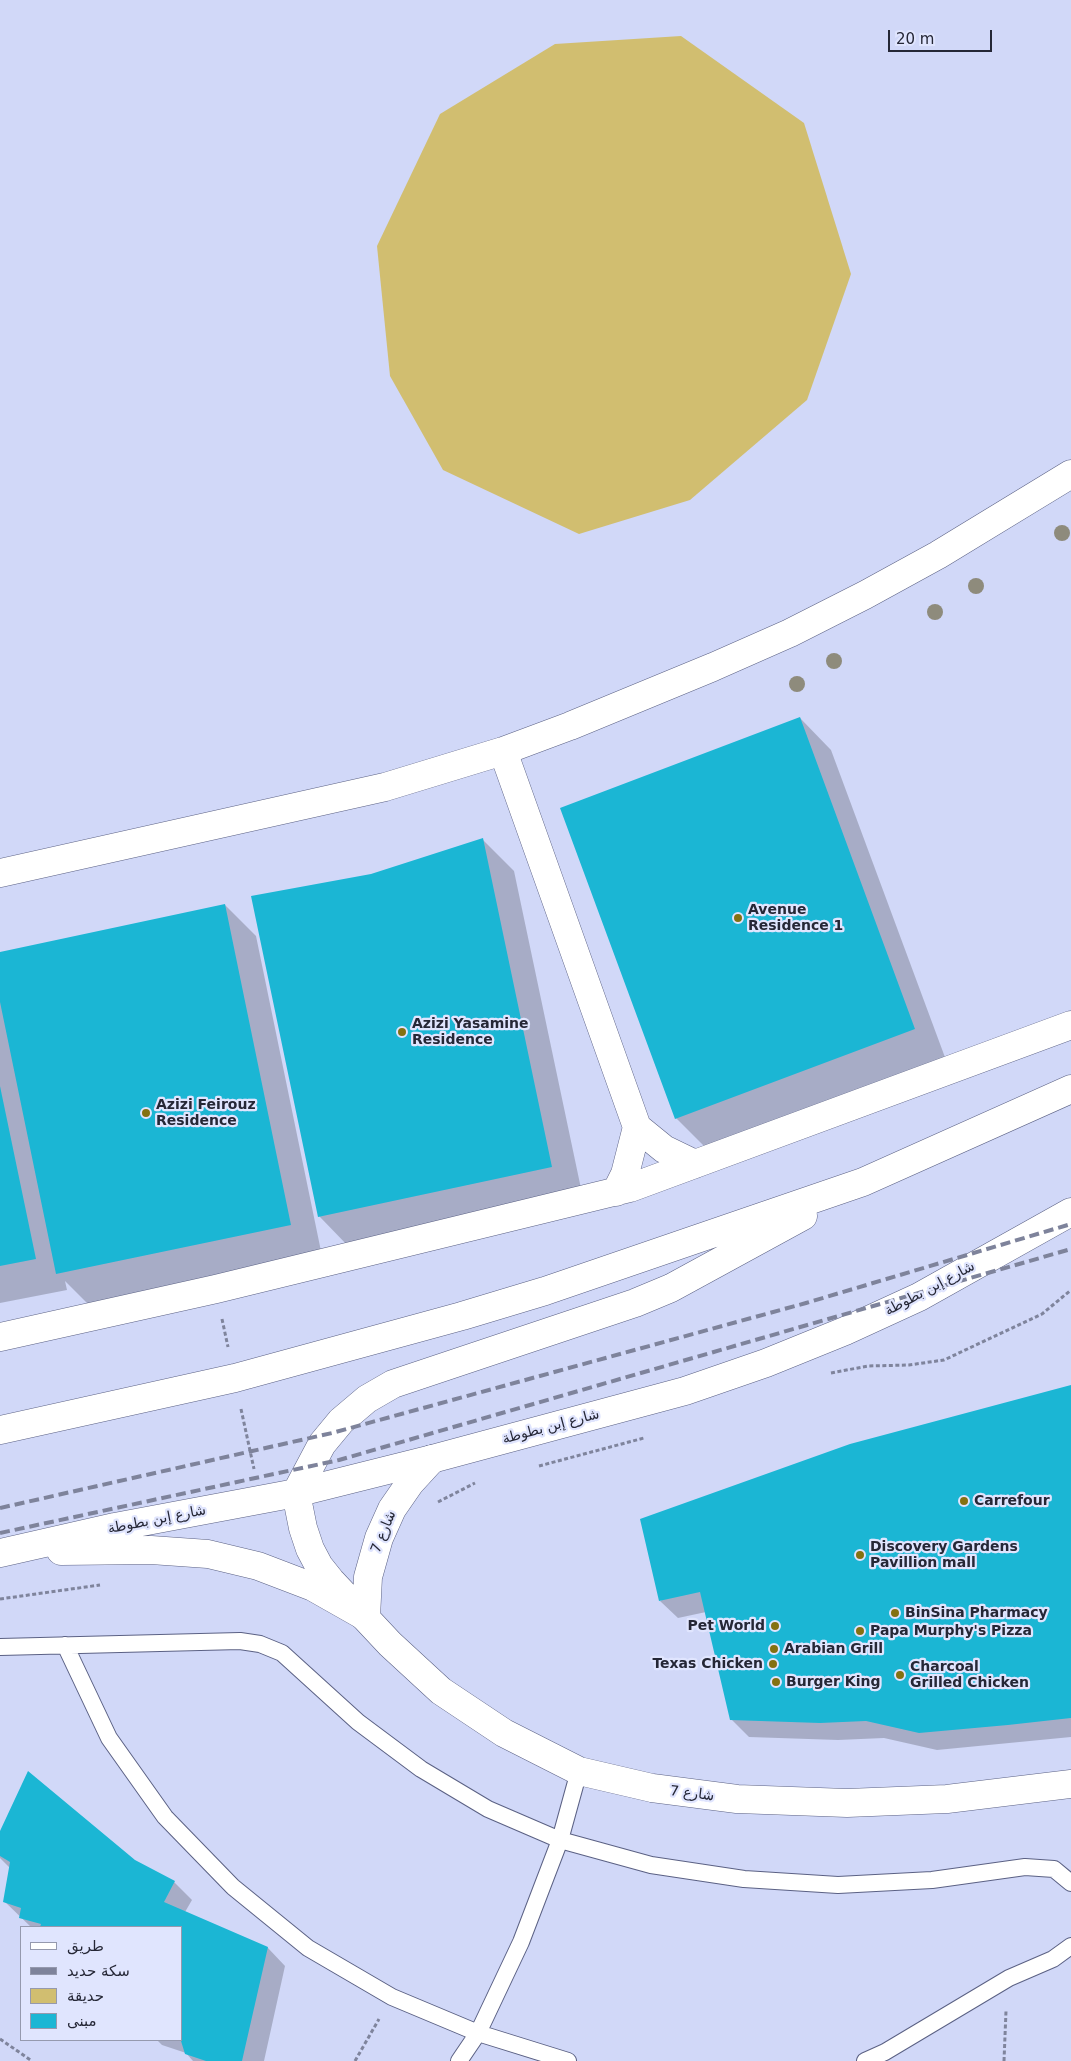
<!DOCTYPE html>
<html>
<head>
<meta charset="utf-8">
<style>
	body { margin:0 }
	#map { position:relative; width:1071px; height:2061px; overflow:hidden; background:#d1d8f8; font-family:"DejaVu Sans",Vazirmatn,sans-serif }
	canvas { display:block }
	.legend { position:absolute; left:20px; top:1926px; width:162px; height:115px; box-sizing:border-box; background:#e0e5fe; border:1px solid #9599ae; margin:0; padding:6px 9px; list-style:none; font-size:15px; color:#252736 }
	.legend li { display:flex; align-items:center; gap:10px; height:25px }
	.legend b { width:25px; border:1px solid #9599ae }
	.scale { position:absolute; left:888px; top:30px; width:104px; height:22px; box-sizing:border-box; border:2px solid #252736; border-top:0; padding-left:6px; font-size:15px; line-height:18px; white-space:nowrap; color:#252736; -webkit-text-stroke:4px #e0e5fe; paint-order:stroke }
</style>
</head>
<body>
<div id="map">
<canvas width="1071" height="2061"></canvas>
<ul class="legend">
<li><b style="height:6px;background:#fff"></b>طريق</li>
<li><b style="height:6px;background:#7e839b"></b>سكة حديد</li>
<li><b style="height:14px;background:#d1be70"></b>حديقة</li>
<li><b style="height:14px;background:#1bb6d4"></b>مبنى</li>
</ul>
<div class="scale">20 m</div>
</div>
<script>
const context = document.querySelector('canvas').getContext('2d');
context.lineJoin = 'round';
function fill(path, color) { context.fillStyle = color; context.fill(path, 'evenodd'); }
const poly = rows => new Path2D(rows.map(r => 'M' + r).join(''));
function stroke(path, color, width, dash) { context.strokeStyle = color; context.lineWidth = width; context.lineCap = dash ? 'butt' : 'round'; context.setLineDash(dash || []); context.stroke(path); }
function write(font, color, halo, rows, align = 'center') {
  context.font = font + ' "DejaVu Sans",Vazirmatn,sans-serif'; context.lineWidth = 4.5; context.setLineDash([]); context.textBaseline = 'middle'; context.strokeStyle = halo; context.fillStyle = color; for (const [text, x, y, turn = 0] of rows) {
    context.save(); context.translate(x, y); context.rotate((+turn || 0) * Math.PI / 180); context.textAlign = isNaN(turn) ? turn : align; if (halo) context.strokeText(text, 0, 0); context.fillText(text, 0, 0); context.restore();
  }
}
fill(poly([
	[681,36,804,123,851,274,807,400,690,500,579,534,443,470,390,376,377,246,440,114,555,44]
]), '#d1be70');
fill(poly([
	[800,718,831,750,946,1060,707,1149,676,1118],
	[483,840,514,871,583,1198,350,1248,319,1216,371,875],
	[225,905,256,936,322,1256,89,1305,65,1281,67,1290,0,1303,0,953],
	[1071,1386,1071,1737,937,1750,884,1738,838,1740,749,1737,731,1719,706,1612,678,1618,660,1601],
	[0,1834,134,1861,174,1882,192,1900,185,1912,268,1948,285,1966,264,2061,193,2061,186,2053,162,2045,157,2040,181,2040,181,1927,31,1927,4,1901,10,1868,0,1858]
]), '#0003');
fill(poly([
	[800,717,915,1029,675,1119,560,808],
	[483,838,552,1167,318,1217,251,896,371,874],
	[225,904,291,1225,56,1274,0,1002,0,952],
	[0,1086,36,1259,0,1266],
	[1071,1385,1071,1718,1008,1725,919,1733,866,1721,820,1723,730,1720,700,1592,659,1601,640,1519,850,1444],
	[28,1771,135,1860,175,1881,164,1902,268,1947,242,2061,206,2061,185,2054,181,2041,181,1927,40,1927,41,1924,19,1918,21,1908,3,1902,10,1862,0,1856,0,1831]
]), '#1bb6d4');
const lane = poly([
	[65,1645,109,1738,165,1817,233,1887,308,1948,392,1997,478,2033,568,2061],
	[0,1647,240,1641,260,1644,282,1653,358,1722,421,1769,488,1809,560,1840,651,1865,744,1879,838,1885,932,1880,1025,1867,1054,1869,1071,1883],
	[459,2061,478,2033,521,1942,560,1840,579,1771],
	[865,2061,885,2052,1009,1978,1053,1959,1071,1946]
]);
const street = poly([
	[503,751,637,1127,664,1149,695,1164],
	[0,873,385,787,503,751,570,726,713,667,790,633,865,595,938,555,1071,474],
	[616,1192,625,1174,637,1127],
	[0,1337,216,1289,630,1188,1071,1025],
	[296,1493,303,1528,310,1549,319,1566,331,1581,390,1644,441,1691,504,1733,579,1771,652,1788,737,1799,847,1803,947,1799,1071,1784],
	[366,1617,368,1577,379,1538,392,1509,410,1483,432,1459]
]);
const secondary = poly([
	[0,1430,235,1378,462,1316,545,1291,863,1182,1071,1089],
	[296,1493,322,1444,341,1421,367,1399,393,1384,635,1303,671,1288,803,1216],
	[61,1551,151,1550,208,1554,258,1566,313,1587,366,1617],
	[0,1553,115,1527,296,1493,432,1459,685,1391,766,1363,845,1331,919,1297,1071,1212]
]);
stroke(lane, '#5b6184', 18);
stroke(street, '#5b6184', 29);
stroke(secondary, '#5b6184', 29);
stroke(poly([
	[222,1319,228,1347],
	[831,1373,868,1366,909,1365,944,1360,1042,1314,1071,1290],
	[241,1409,254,1469],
	[539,1466,644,1438],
	[438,1502,475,1483],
	[0,1599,100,1585],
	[0,2039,32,2061],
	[355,2061,379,2019],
	[1004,2061,1006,2011]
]), '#7f849c', 3, [4, 2.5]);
stroke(lane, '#fff', 16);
stroke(street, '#fff', 28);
stroke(secondary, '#fff', 28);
stroke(poly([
	[0,1508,332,1433,806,1303,1071,1224],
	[0,1533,339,1460,1071,1249]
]), '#7e839b', 4, [10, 5]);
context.fillStyle = '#8e8b7c';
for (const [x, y] of [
	[1062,533],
	[976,586],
	[935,612],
	[834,661],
	[797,684]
]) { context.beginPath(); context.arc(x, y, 8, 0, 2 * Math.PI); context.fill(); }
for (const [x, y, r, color] of [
	[738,918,5,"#847111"],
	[402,1032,5,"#847111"],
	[146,1113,5,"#847111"],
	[964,1501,5,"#847111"],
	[860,1555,5,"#847111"],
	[895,1613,5,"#847111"],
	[775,1626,5,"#847111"],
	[860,1631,5,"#847111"],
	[774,1649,5,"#847111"],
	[773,1664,5,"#847111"],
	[900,1675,5,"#847111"],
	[776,1682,5,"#847111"]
]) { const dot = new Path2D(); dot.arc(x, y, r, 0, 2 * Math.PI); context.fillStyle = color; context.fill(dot); stroke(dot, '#e0e5fe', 2); }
write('bold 14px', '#252736', '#e0e5fe', [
	["Avenue",748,910],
	["Residence 1",748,926],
	["Azizi Yasamine",412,1024],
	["Residence",412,1040],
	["Azizi Feirouz",156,1105],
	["Residence",156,1121],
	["Carrefour",974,1501],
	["Discovery Gardens",870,1547],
	["Pavillion mall",870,1563],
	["BinSina Pharmacy",905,1613],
	["Pet World",765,1626,"right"],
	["Papa Murphy's Pizza",870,1631],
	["Arabian Grill",784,1649],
	["Texas Chicken",763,1664,"right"],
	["Charcoal",910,1667],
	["Grilled Chicken",910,1683],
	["Burger King",786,1682]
], 'left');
write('14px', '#252736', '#e0e5fe', [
	["شارع إبن بطوطة",930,1289,-28],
	["شارع إبن بطوطة",551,1427,-15],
	["شارع إبن بطوطة",157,1520,-11],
	["شارع 7",384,1532,-68],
	["شارع 7",692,1794,7]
]);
</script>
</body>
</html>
